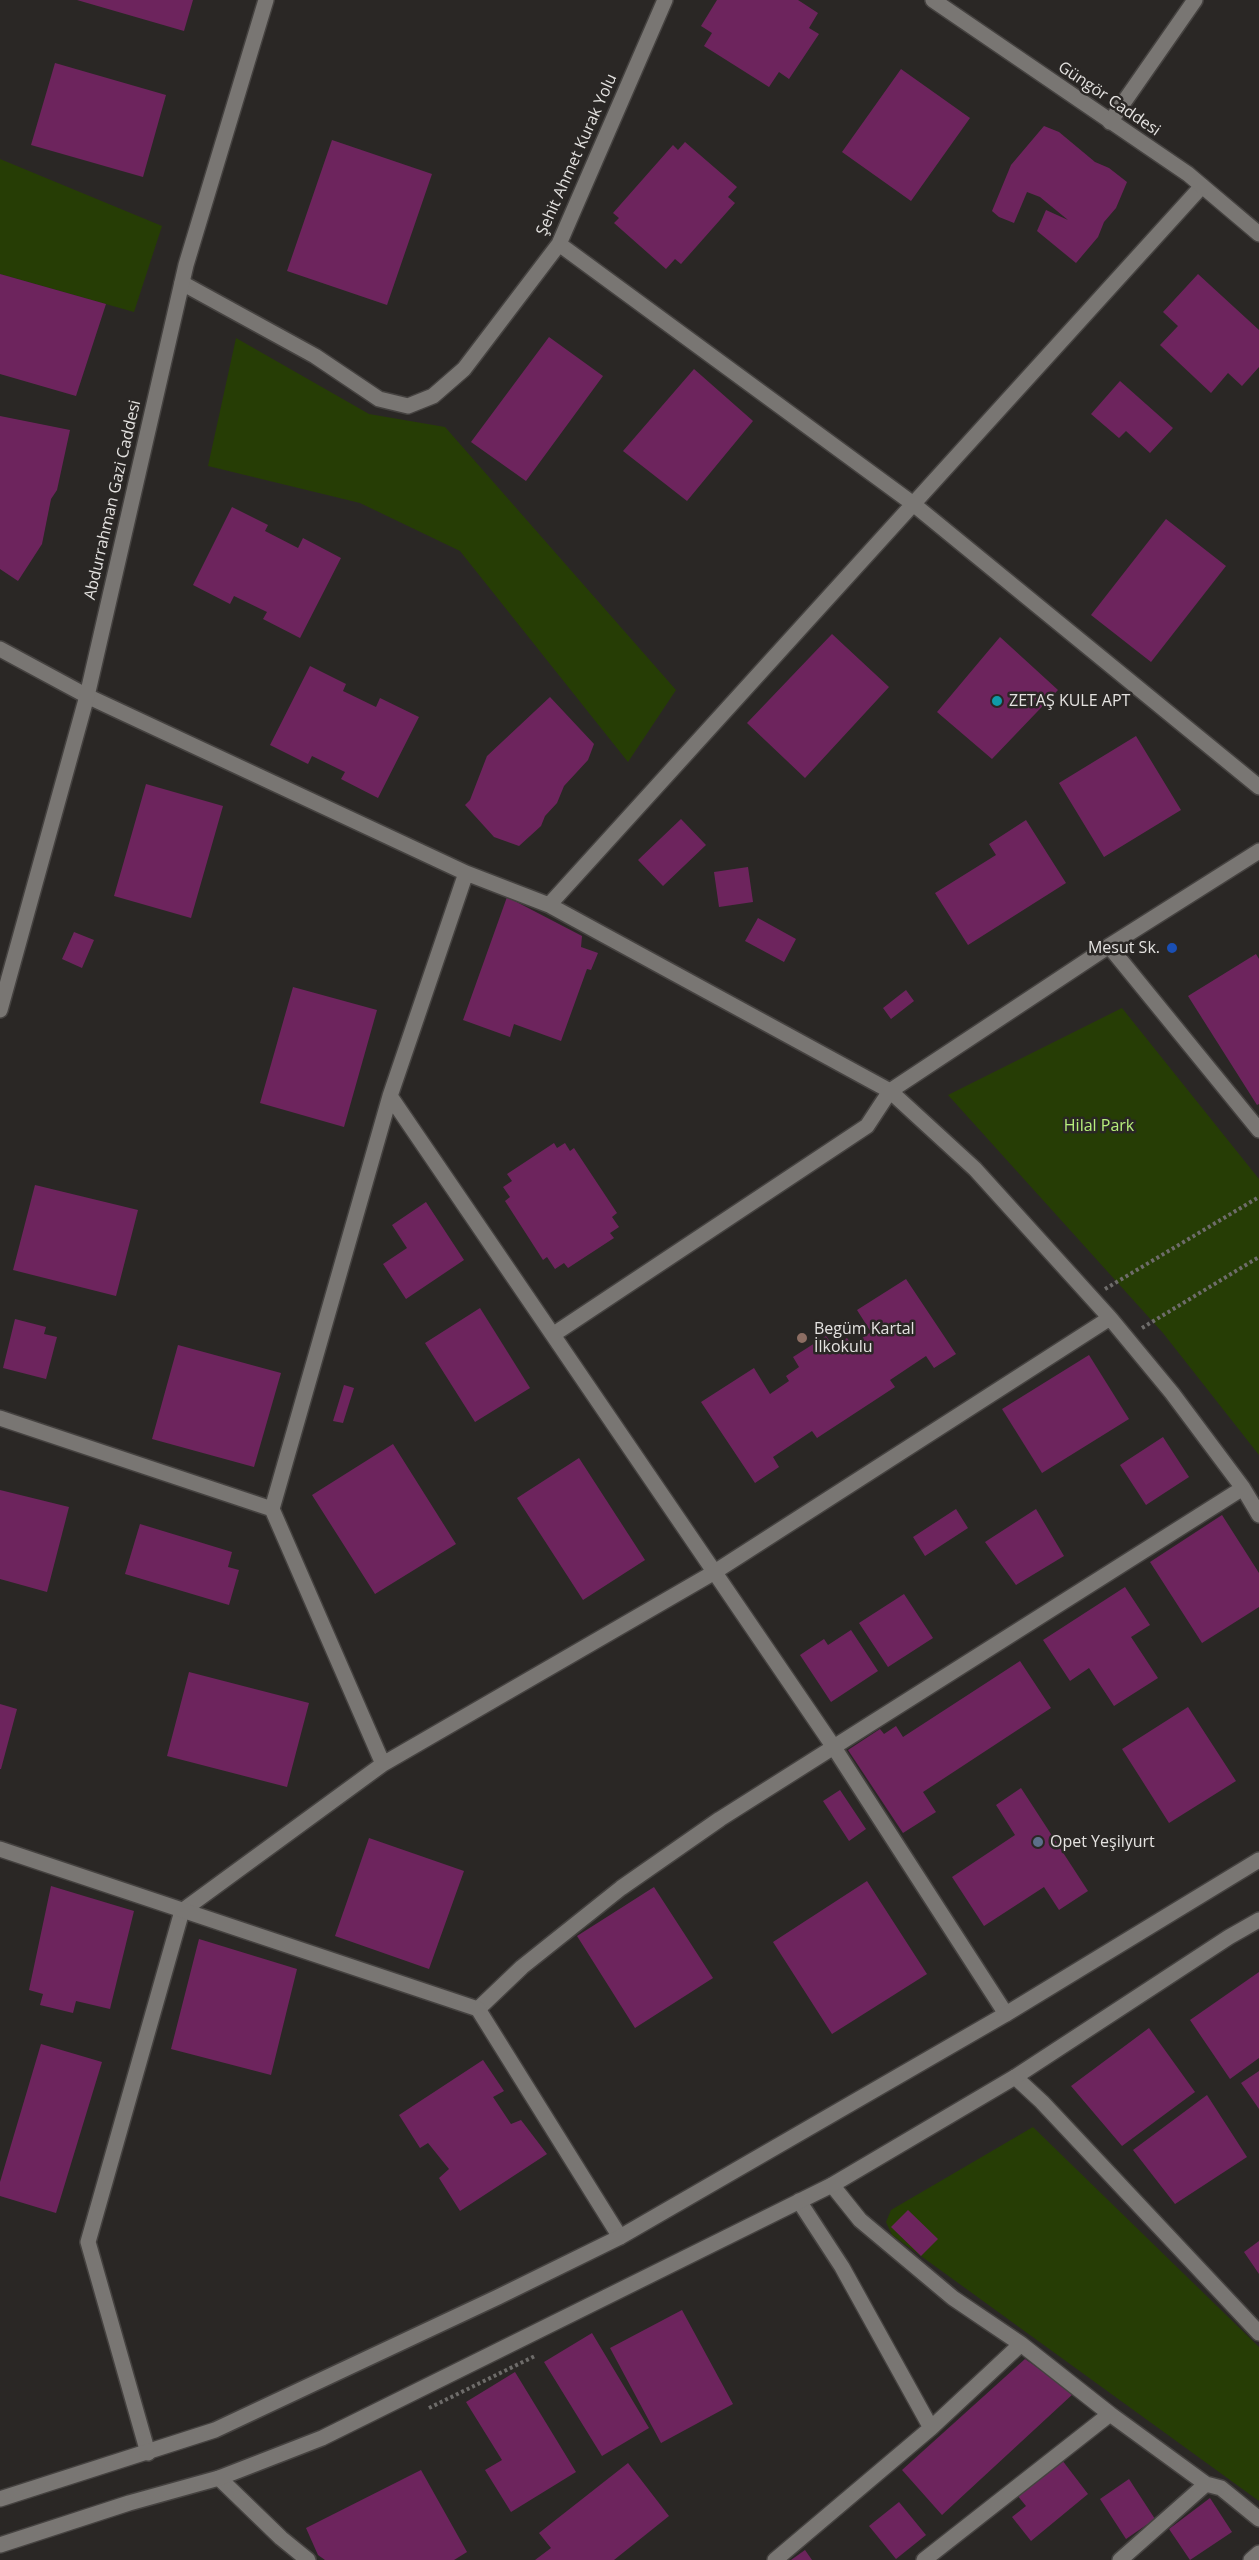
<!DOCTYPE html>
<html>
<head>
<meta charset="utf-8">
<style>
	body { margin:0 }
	canvas { display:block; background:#2a2725 }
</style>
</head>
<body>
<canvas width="1259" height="2560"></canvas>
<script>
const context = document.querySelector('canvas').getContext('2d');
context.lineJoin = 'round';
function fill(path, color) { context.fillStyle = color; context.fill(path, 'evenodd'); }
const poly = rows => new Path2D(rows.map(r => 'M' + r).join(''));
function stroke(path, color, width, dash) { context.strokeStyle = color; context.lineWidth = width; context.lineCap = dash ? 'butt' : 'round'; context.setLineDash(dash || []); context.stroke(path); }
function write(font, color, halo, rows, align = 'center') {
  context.font = font + ' "Open Sans",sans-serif'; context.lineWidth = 5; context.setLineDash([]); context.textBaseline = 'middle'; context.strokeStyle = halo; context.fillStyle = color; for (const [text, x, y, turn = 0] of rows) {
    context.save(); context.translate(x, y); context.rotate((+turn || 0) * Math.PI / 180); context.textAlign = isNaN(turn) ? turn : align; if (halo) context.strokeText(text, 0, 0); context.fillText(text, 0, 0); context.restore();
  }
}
fill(poly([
	[0,159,162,226,134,312,0,274],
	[236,338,369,414,445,427,676,690,628,762,460,551,360,503,208,466],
	[1122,1008,1259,1179,1259,1455,1163,1333,948,1095],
	[1033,2127,1259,2347,1259,2501,892,2235,886,2222,891,2210]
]), '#263d05');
fill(poly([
	[77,0,193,0,184,31],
	[717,0,798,0,818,13,809,28,819,34,789,79,779,72,769,87,704,46,712,33,701,26],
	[55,63,166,95,143,177,31,145],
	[901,69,970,118,911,201,842,152],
	[1044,126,1059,132,1095,162,1109,168,1127,182,1116,208,1104,222,1098,237,1076,263,1037,231,1046,210,1068,220,1040,197,1027,192,1014,223,999,217,992,211,1011,165],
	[332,140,432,174,387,305,287,271],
	[685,142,737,187,728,197,735,203,681,264,675,259,666,269,614,223,619,218,613,213,673,145,678,150],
	[0,274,106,304,76,396,0,374],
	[1198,274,1259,330,1259,367,1242,386,1228,373,1211,393,1160,345,1178,326,1163,312],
	[549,337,603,376,526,481,471,442],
	[694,369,753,421,687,501,623,451],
	[1120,381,1173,428,1150,453,1126,431,1119,438,1091,414],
	[0,416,70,430,57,490,51,499,42,544,18,581,0,569],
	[232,507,268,525,265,531,298,548,303,538,341,558,300,638,263,619,267,612,234,596,230,604,193,585],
	[1166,519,1226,566,1151,662,1091,615],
	[832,634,889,687,805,778,747,723],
	[1000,637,1058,690,992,759,937,712],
	[310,666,346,684,343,691,376,707,380,698,419,717,378,798,341,779,345,772,312,756,308,764,270,745],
	[550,697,594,744,588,760,564,786,557,803,545,816,541,826,519,846,494,837,465,805,470,800,487,756],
	[1136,736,1181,810,1104,857,1059,783],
	[146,784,223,806,191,918,114,896],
	[681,819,706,845,663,886,638,860],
	[1026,820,1066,883,968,945,935,893,996,855,989,844],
	[748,867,753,902,719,907,714,872],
	[507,897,582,936,581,947,598,953,591,970,587,969,561,1041,514,1024,510,1037,463,1020],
	[758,918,796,939,784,962,745,941],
	[74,932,94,940,82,968,62,959],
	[1256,954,1259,959,1259,1104,1257,1105,1188,996],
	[293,987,377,1010,344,1127,260,1103],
	[906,990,914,1001,891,1019,883,1008],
	[554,1143,557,1148,565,1143,570,1151,574,1148,617,1213,612,1217,619,1227,610,1233,614,1238,568,1268,564,1263,555,1269,547,1257,543,1260,505,1201,510,1197,503,1187,512,1181,507,1174],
	[35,1185,138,1210,116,1296,13,1270],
	[426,1202,464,1260,406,1299,383,1264,407,1248,392,1225],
	[906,1279,956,1354,934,1368,926,1356,890,1380,895,1387,817,1438,812,1431,773,1457,779,1467,755,1483,701,1402,754,1368,770,1394,789,1381,786,1376,799,1367,793,1357,826,1336,833,1346,847,1338,852,1345,871,1332,857,1310],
	[480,1308,530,1388,475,1422,425,1343],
	[15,1319,46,1327,44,1334,57,1337,46,1379,3,1368],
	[178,1345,281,1373,254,1467,152,1439],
	[1089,1355,1129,1419,1042,1473,1002,1409],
	[344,1385,354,1388,343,1423,333,1421],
	[1163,1437,1189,1477,1146,1505,1120,1465],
	[393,1444,456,1544,375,1594,312,1495],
	[579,1458,645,1560,583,1600,517,1498],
	[0,1490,69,1507,47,1592,0,1579],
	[956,1509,968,1528,925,1556,913,1537],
	[1036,1509,1064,1556,1016,1585,985,1542],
	[1222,1515,1259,1573,1259,1607,1202,1643,1150,1562],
	[140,1524,232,1552,228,1567,239,1570,229,1605,125,1574],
	[1125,1587,1150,1625,1131,1637,1158,1678,1114,1706,1089,1668,1070,1681,1043,1640],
	[904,1594,933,1638,888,1667,859,1623],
	[851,1630,878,1671,831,1702,800,1655,824,1639,828,1645],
	[1020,1661,1051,1708,923,1792,936,1812,903,1833,848,1750,880,1729,884,1734,896,1726,903,1737],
	[189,1672,309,1703,287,1787,167,1756],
	[0,1704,17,1709,1,1769,0,1769],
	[1188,1707,1236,1781,1169,1823,1122,1749],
	[1021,1788,1088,1891,1059,1910,1044,1887,984,1926,952,1877,1015,1835,996,1805],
	[840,1790,866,1829,849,1841,823,1801],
	[369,1838,464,1871,429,1969,335,1936],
	[867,1881,927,1974,832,2034,773,1942],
	[51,1886,134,1911,110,2009,76,2001,73,2013,40,2005,43,1994,29,1990],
	[654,1887,713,1978,635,2028,577,1936],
	[199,1939,297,1969,271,2075,171,2049],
	[1259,1972,1259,2058,1230,2079,1190,2020],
	[1149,2028,1195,2092,1122,2146,1071,2086],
	[41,2044,102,2062,56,2213,0,2196,0,2182],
	[483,2060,504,2091,493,2097,511,2124,521,2120,547,2154,460,2211,439,2178,449,2169,428,2143,420,2148,399,2115],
	[1259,2071,1259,2109,1241,2083],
	[1207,2095,1247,2157,1175,2204,1133,2150],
	[908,2210,938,2239,921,2256,891,2227],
	[1259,2241,1259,2274,1244,2252],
	[682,2310,733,2404,661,2443,610,2348],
	[592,2333,649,2428,602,2456,544,2362],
	[1025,2359,1074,2393,942,2515,902,2470],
	[515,2372,576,2472,511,2512,485,2470,502,2460,466,2402],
	[1062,2460,1088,2494,1031,2541,1012,2517,1026,2506,1017,2495],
	[628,2463,669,2516,614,2560,535,2560,551,2548,539,2533],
	[421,2470,467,2552,454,2560,325,2560,318,2555,306,2528],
	[1129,2479,1155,2519,1126,2539,1100,2499],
	[1210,2498,1232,2532,1190,2560,1169,2529],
	[899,2502,926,2535,896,2559,869,2526],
	[805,2550,812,2560,791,2560]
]), '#6d245d');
const minor = poly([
	[1110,122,1195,0],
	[559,244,912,503,1259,787],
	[182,283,315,356,379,399,408,406,433,396,464,369,559,244,665,0],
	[0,649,87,696,466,873,549,905,890,1091,975,1169,1110,1318,1172,1393,1243,1488,1259,1515],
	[549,905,1202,186],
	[1109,946,1259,1130],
	[390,1096,833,1746,1006,2014],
	[554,1334,867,1126,890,1091,1109,946,1259,851],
	[0,1418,272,1509],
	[383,1764,272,1509,390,1096,466,873],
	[478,2009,522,1967,621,1888,720,1819,1243,1488],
	[1015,2077,1042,2102,1259,2333],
	[832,2185,860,2220,953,2298,1021,2344,1110,2414,1206,2484,1221,2488,1259,2519],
	[799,2201,842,2267,931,2428],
	[148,2453,88,2242,182,1911,383,1764,713,1573,1110,1318],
	[219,2478,281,2538,308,2560],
	[775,2560,931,2428,1021,2344],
	[924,2560,1110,2414],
	[1120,2560,1206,2484]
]);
const tertiary = poly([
	[0,1010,87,696,186,265,266,0],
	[0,1849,478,2009,620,2237],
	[1251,2560,1259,2553]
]);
const secondary = poly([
	[933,0,1188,174,1259,234],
	[0,2499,215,2430,498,2297,620,2237,1006,2014,1259,1860],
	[0,2545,129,2503,219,2478,322,2438,832,2185,1015,2077,1229,1937,1259,1920]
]);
stroke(minor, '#454240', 18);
stroke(tertiary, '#454240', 18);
stroke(secondary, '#454240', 18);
stroke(poly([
	[1105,1289,1259,1197],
	[1142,1328,1259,1257],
	[429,2408,535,2356]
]), '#6e6c6a', 4, [3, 3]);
stroke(minor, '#797673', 15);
stroke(tertiary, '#797673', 15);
stroke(secondary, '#797673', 15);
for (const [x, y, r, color] of [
	[997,701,6,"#0f9aa8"],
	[1172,948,6,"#1a4fb4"],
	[802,1338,6,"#8d6e63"],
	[1038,1842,6,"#5c6f8a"]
]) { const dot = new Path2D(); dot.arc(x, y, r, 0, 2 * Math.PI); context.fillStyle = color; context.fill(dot); stroke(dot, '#2a2725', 2); }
write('16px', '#e4e2e0', '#2a2725', [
	["Güngör Caddesi",1109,99,34],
	["Şehit Ahmet Kurak Yolu",577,155,-66],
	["Abdurrahman Gazi Caddesi",113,500,-77]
]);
write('16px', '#e4e2e0', '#2a2725', [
	["ZETAŞ KULE APT",1009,701],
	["Mesut Sk.",1160,948,"right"],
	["Begüm Kartal",814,1329],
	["İlkokulu",814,1347],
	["Opet Yeşilyurt",1050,1842]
], 'left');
write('16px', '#b7ee7c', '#2a2725', [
	["Hilal Park",1099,1126]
]);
</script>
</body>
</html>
